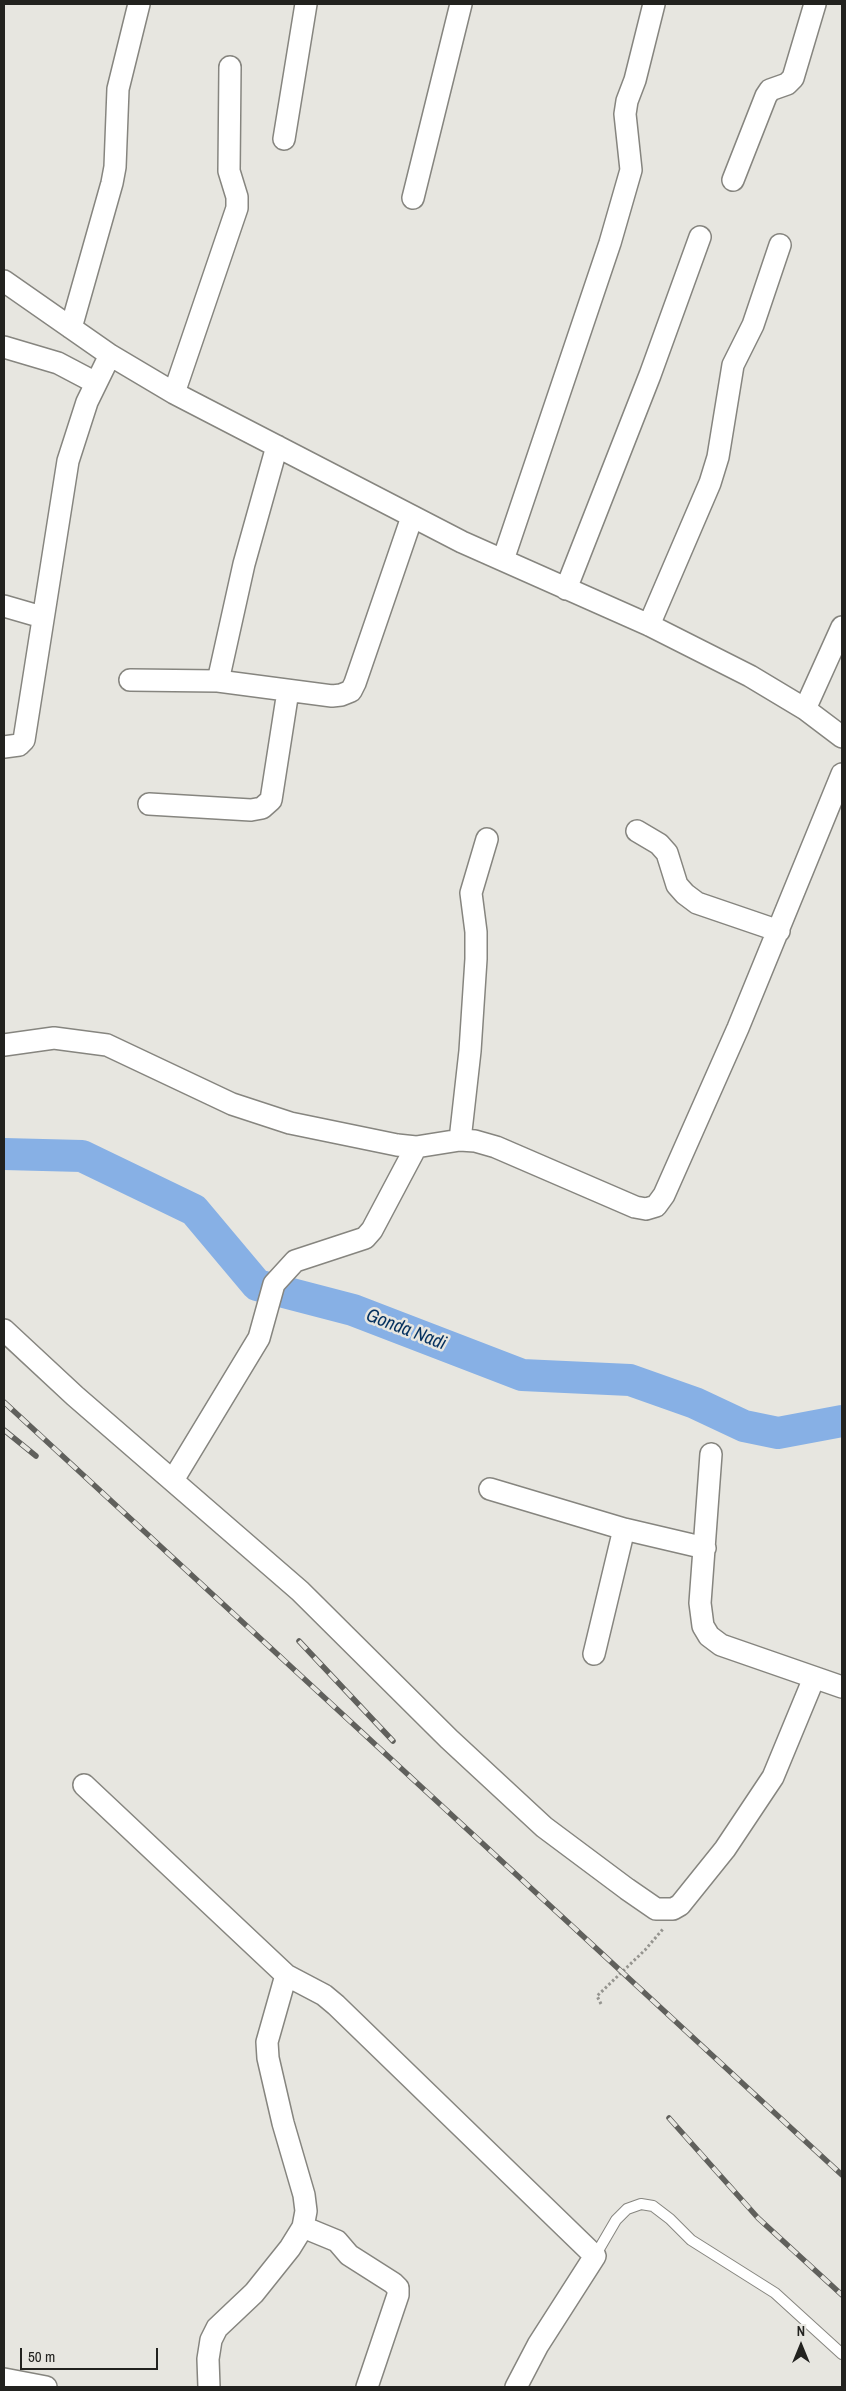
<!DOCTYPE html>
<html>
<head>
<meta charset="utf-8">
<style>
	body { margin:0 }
	#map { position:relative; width:846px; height:2391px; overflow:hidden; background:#e7e6e0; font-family:"Archivo Narrow",sans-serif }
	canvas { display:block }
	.frame { position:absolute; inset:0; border:5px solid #22221f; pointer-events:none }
	.north { position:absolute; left:776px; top:2321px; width:50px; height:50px; -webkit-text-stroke:4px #e7e6e0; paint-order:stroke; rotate:0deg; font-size:14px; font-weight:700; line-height:20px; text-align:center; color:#22221f }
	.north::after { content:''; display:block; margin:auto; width:18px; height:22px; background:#22221f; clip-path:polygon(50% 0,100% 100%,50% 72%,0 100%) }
	.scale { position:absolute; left:20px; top:2348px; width:138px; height:22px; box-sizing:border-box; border:2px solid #22221f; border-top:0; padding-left:6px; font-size:15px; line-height:18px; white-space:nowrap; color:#22221f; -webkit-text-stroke:4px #e7e6e0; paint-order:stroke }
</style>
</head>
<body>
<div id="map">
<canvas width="846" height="2391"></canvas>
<div class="frame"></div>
<div class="north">N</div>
<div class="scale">50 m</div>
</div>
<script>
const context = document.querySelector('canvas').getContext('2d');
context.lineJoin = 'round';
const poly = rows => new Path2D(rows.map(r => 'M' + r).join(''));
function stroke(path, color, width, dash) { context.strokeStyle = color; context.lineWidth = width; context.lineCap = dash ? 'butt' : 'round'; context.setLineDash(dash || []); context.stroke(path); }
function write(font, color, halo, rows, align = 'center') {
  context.font = font + ' "Archivo Narrow",sans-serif'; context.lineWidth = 5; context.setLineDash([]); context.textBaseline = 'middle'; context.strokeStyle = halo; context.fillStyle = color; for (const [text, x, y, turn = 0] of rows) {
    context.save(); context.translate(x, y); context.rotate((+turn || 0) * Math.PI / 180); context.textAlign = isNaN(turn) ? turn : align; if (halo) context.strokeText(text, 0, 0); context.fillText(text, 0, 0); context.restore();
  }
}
stroke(poly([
	[4,1154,82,1156,194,1210,257,1285,353,1310,522,1375,630,1380,695,1403,744,1426,778,1433,842,1421]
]), '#87b0e5', 32);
const service = poly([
	[595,2256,616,2220,627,2209,641,2204,653,2206,670,2219,691,2240,775,2293,842,2354]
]);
const minor = poly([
	[284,139,306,4],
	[733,180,766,96,770,90,787,84,793,78,815,4],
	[413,198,461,4],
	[4,281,110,355,174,393,462,542,649,625,750,676,805,709,842,737],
	[71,328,112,183,115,167,118,89,139,4],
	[4,347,58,363,96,383],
	[174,393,237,208,237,197,229,171,230,67],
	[503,560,610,243,631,170,625,114,627,101,635,80,654,4],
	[566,589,650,375,700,237],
	[4,606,42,617],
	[649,625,710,483,718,457,733,365,753,325,780,245],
	[130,680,218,681,332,696,341,695,351,691,355,683,412,517],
	[218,681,244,564,277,446],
	[805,709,842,627],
	[4,747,19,745,24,740,68,461,87,402,110,355],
	[149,804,251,810,262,808,271,800,288,691],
	[637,831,659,844,667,853,677,885,685,894,697,903,779,931],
	[4,1045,54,1038,107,1045,232,1104,290,1123,397,1145,416,1147,460,1140,475,1141,496,1147,635,1207,646,1209,656,1206,664,1195,738,1028,842,774],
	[460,1140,470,1051,476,959,476,932,471,893,487,839],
	[4,1330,75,1396,300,1591,449,1739,544,1827,627,1889,656,1909,673,1909,680,1905,725,1849,773,1777,814,1678],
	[711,1454,700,1603,703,1626,709,1636,721,1645,842,1687],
	[173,1480,259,1338,274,1284,295,1261,365,1238,372,1230,416,1147],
	[490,1489,624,1529,705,1548],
	[594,1654,624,1529],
	[84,1785,286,1975,324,1995,336,2005,595,2256,538,2345,516,2387],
	[303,2227,337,2241,349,2255,393,2283,398,2288,398,2295,367,2387],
	[4,2379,46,2387],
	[209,2387,208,2359,211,2340,217,2328,254,2293,290,2248,303,2227,306,2211,304,2195,283,2123,268,2058,267,2042,286,1975]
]);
stroke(service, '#86857f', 12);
stroke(minor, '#86857f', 24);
stroke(poly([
	[601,2004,597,1996,645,1950,663,1929]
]), '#95948f', 3, [2.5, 2.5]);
stroke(service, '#fff', 10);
stroke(minor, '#fff', 21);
const rail = poly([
	[4,1402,842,2175],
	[4,1430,36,1456],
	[299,1641,393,1741],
	[669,2118,758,2218,842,2295]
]);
stroke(rail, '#60605c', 5.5);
stroke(rail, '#e7e6e0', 4, [11]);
write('italic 19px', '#04305e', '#e7e6e0', [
	["Gonda Nadi",406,1330,21]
]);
</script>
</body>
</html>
